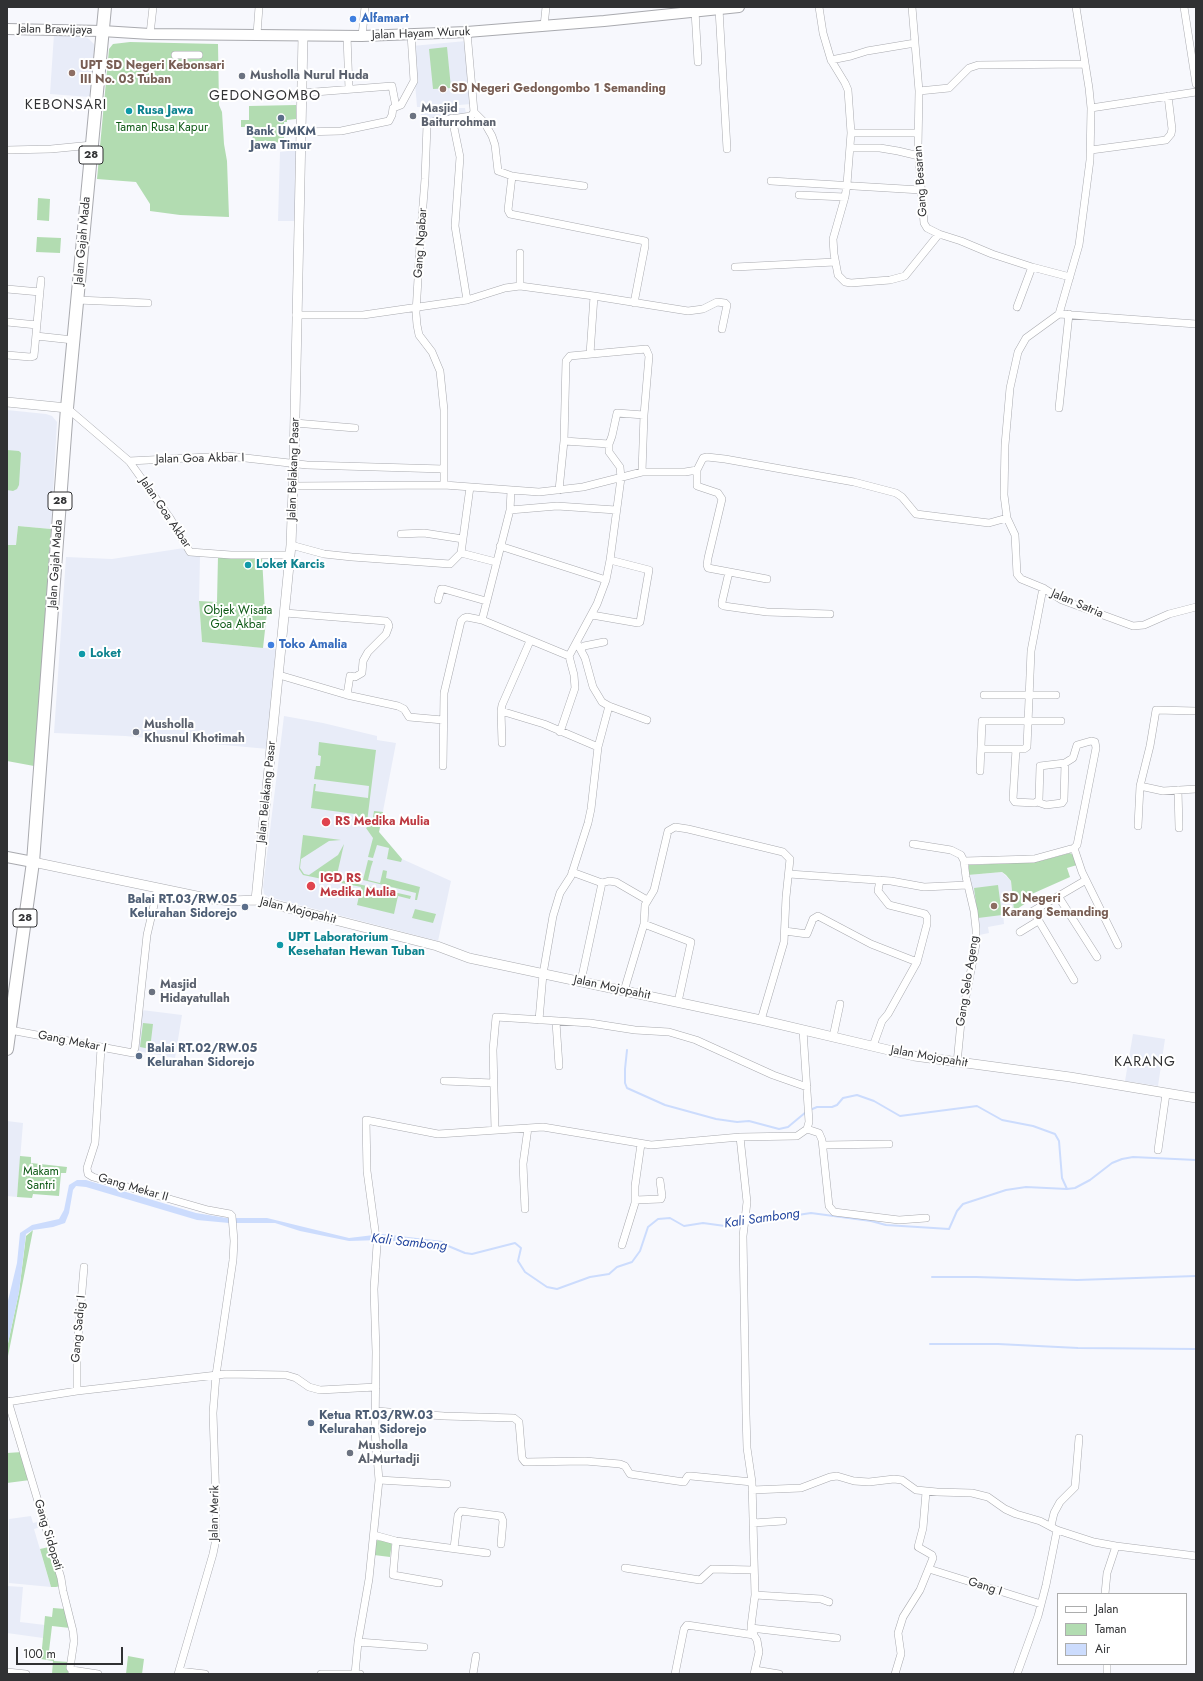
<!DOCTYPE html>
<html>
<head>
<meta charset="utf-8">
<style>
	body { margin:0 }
	#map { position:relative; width:1203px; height:1681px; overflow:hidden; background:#f7f8fd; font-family:Jost,sans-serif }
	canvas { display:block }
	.frame { position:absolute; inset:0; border:8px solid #303133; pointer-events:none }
	.legend { position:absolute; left:1057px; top:1593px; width:130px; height:72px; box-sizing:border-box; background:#fff; border:1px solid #acadad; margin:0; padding:5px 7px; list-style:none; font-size:12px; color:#303133 }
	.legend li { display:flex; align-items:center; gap:8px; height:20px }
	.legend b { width:20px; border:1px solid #acadad }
	.scale { position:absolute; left:16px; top:1647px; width:107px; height:18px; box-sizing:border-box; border:2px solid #303133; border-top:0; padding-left:5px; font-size:12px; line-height:14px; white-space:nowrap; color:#303133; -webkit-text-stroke:3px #fff; paint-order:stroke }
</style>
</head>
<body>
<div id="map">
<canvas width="1203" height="1681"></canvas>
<div class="frame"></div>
<ul class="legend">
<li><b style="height:5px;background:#fff"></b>Jalan</li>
<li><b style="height:11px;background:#b2dcb1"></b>Taman</li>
<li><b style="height:11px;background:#ccdcfd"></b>Air</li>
</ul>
<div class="scale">100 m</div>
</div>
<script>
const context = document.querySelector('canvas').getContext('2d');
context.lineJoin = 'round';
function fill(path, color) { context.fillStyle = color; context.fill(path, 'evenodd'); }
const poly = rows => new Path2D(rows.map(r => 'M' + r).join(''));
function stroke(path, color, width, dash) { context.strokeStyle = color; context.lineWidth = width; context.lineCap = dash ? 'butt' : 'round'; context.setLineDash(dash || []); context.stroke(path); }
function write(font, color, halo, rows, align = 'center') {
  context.font = font + ' Jost,sans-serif'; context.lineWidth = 4; context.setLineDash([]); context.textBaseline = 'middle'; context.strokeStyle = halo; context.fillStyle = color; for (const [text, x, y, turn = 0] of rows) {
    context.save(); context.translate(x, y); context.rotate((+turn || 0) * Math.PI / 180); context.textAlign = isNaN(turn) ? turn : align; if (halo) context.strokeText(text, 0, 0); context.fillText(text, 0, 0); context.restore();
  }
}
fill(poly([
	[54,34,83,36,89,39,94,44,94,51,90,97,50,94],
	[466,41,471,104,459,105,459,108,465,108,466,114,421,120,421,107,417,107,412,46],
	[296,150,295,221,278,221,280,152],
	[7,410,46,414,52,416,57,422,51,529,18,526,16,546,7,545],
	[184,548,188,555,200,556,199,603,202,642,276,649,268,749,125,736,54,733,66,557,112,559],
	[284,716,323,723,377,736,377,740,396,743,379,832,402,859,451,881,438,941,269,897,264,894,263,887],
	[1002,872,1011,881,1014,911,1003,912,1004,924,988,927,989,933,979,935,968,875],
	[142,1010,182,1015,175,1058,137,1051],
	[1133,1034,1165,1039,1158,1086,1125,1081],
	[7,1121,23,1123,17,1197,7,1196],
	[31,1516,33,1523,42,1521,43,1526,34,1529,51,1587,9,1583,9,1519],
	[7,1586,23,1587,20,1622,45,1625,43,1638,7,1633]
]), '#e8ecf8');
fill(poly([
	[130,42,218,44,219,105,222,112,224,144,227,161,229,217,180,215,150,211,150,204,136,182,97,179,109,49,113,44],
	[447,47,451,88,433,89,429,49],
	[296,105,296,119,287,120,287,122,284,122,284,142,272,143,271,141,253,143,252,130,250,130,250,127,241,127,241,120,249,120,249,106],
	[38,198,50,199,49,221,37,220],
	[37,237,61,238,60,253,36,252],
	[7,450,19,451,21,453,19,485,17,489,13,491,7,490],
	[18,526,51,529,37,739,34,766,7,761,7,545,16,545],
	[218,556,262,557,265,612,267,612,263,648,202,642,199,601,217,602],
	[319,742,376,750,367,822,363,825,355,814,311,808,314,784,316,784,315,791,368,798,369,786,314,779,316,766,320,766,321,756,318,755],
	[374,811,383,812,379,832,402,859,401,862,387,859,389,848,377,845,373,858,368,857,373,838,366,828,372,824],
	[303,835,341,840,329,841,301,859,300,868,304,874,309,875,338,855,344,844,336,879,411,896,410,899,398,896,394,914,357,905,361,887,303,875,299,869],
	[1070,853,1073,855,1077,865,1067,868,1070,877,1025,897,1026,903,1014,911,1011,881,1006,875,1002,872,968,875,969,865,1036,862],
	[368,860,373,861,371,867,387,871,386,878,420,887,417,900,415,900,416,893,363,880],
	[371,867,383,870,380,883,368,880],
	[998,885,1002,915,978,918,974,888],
	[415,909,436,914,433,923,412,918],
	[143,1023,153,1024,150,1049,140,1047],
	[20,1156,31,1157,31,1163,67,1167,66,1173,61,1173,59,1196,33,1194,32,1198,17,1197],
	[33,1230,23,1281,7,1361,7,1348,19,1292,26,1236],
	[22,1452,30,1480,7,1483,7,1453],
	[376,1540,392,1542,390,1557,374,1555],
	[49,1547,60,1586,56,1587,51,1587,40,1549],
	[53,1608,65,1609,70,1628,52,1626,49,1651,55,1652,54,1661,69,1662,68,1674,52,1674,53,1661,41,1659,45,1616,52,1617],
	[128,1656,144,1659,142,1674,126,1674]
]), '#b2dcb1');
fill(poly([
	[77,1180,86,1180,196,1213,227,1218,267,1218,349,1238,382,1234,443,1241,442,1245,381,1240,349,1241,300,1231,275,1223,229,1223,197,1220,86,1187,76,1186,73,1190,69,1213,65,1223,53,1227,33,1230,26,1234,19,1292,7,1348,7,1305,17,1263,20,1233,32,1225,59,1219,64,1210,69,1185]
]), '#ccdcfd');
stroke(poly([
	[627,1050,625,1069,625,1083,627,1088,665,1105,716,1119,737,1122,749,1121,779,1129,788,1127,806,1112],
	[810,1110,817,1107,832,1107,837,1105,843,1098,857,1095,874,1101,900,1116,977,1106,1002,1120,1033,1126,1055,1134,1059,1141,1062,1178,1067,1189],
	[441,1243,465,1253,472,1254,515,1243,521,1248,518,1261,525,1272,547,1287,557,1289,590,1277,609,1274,617,1267,632,1262,640,1251,648,1227,658,1219,670,1218,684,1226,703,1223,725,1226,811,1213,871,1221,886,1225,949,1229,957,1211,963,1204,1006,1190,1026,1187,1067,1189,1075,1188,1090,1180,1112,1163,1122,1159,1133,1157,1196,1160],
	[932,1277,976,1277,1077,1280,1196,1276],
	[930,1344,998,1344,1078,1348,1196,1349]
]), '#ccdcfd', 2);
const minor = poly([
	[819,7,823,33,831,60,845,83,848,90,851,133,847,184,845,197,833,239,834,254,838,275,845,282,851,283,890,280,905,276,939,234],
	[912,7,919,91,918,147,924,223,927,228,939,234,961,241,992,254,1032,267,1070,277],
	[1076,7,1089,88,1091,108,1090,160,1079,245,1059,314,1026,338,1018,352,1010,388,1005,445,1004,495,1007,518,1015,535,1017,574,1021,579,1043,588,1062,600,1133,626,1144,625,1169,614,1196,607],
	[1184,7,1196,84],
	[719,9,727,149],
	[695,11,698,62],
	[544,26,546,7],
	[150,34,153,7],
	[257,34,259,7],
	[347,36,349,89],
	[362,36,365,7],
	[175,55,199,55],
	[831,60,851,56,867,51,915,43],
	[919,91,949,88,969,68,978,65,1085,64],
	[302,93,392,86,396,107],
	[1091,108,1196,92],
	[474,112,484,122,492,136,495,145,498,171,512,176,508,210,510,214,645,241,645,246,634,303],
	[301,132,341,131,389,121,392,115,393,108,401,105,414,81,411,34],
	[851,133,918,133],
	[850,148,880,148,898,151,919,156],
	[7,150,51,149,92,145],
	[1091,150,1166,140,1171,134,1172,129,1168,96],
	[512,176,584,186],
	[771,181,921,190],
	[799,195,845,197],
	[735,267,835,262],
	[520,286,520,253],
	[7,289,40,292],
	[77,300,148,303],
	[467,300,505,288,520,286,594,296],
	[1017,307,1032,267],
	[1059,314,1196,324],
	[296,315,363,315,467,300,455,226,460,157,452,118],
	[7,322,37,325],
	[36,336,73,340],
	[590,354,594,296,688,311,703,309,717,302,725,303,727,305,722,329],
	[7,355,30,357,34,356,41,280],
	[67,408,129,461,170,518,190,552,231,555,290,555],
	[1059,408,1069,314],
	[295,423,355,428],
	[564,441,566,361,570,356,646,349,649,356,644,415],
	[129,461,228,456,307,465,444,469],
	[697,470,697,486,718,493,722,499,708,558,707,565,708,568,767,579],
	[444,485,444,410,440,371,432,352,419,335,417,325,416,313,420,244,425,179,427,125,432,122,471,116,474,112,467,32],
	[294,486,444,485,539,492,583,487,642,472,685,472,697,470,703,458,707,457,725,459,854,482,896,493,902,497,916,514,989,523,1007,518],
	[559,490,564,441,609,444,612,436,617,413,644,415,642,472],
	[511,491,510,510,482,620,569,656,597,604,606,580,610,560,621,478,620,467,609,452,609,444],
	[510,510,557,506,616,510],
	[401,534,424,533,463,539],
	[291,545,324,554,352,557,450,564,461,553,496,562],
	[500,546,606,580],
	[461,553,470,487],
	[729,572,722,602,722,605,724,606,767,612,830,614],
	[438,600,441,589,444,589,486,601],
	[285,613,386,621,388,623,389,626,386,634,368,652,363,661,362,673,355,677,350,676,347,695],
	[592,615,638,623,640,622,649,570,610,560],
	[530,641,502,705,501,711,544,724,598,747],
	[577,643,585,658,593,687,602,702,609,706,647,720],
	[581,649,584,646,604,642],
	[279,675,347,695,398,706,404,709,409,717,443,720],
	[984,695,1056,695],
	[501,711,502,743],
	[560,732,575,688,574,675,569,656],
	[981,749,1024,749,1027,747,1031,651,1043,588],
	[443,766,444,693,461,621,464,618,467,617,482,620],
	[980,771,982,721,1061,721],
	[1140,786,1163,791,1196,789],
	[1178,790,1179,828],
	[1037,802,1046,805,1062,803,1064,800,1065,763],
	[1138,826,1140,786,1150,746,1156,710,1196,711],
	[913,844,951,850,961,855,964,861,966,877,974,911,976,929,976,944,961,1022,957,1063],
	[1074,848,1082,872,1118,945],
	[964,861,1034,859,1074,848,1077,845,1096,748,1095,742,1091,741,1077,745,1073,758,1065,763,1040,766,1039,800,1035,803,1015,802,1013,799,1016,749],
	[572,872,602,883,581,981],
	[789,874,891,881,924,887,967,885],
	[880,880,878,891,889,905,925,914,927,917,927,924,917,962],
	[602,883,609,881,616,882,647,900],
	[1058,896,1097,957],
	[644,924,691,942,678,1002],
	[785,931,807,934,813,919,818,916,871,944,917,962,888,1014,882,1021,873,1046],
	[1020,932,1038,921],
	[1074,980,1033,911,1086,880],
	[624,991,644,924,645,905,654,890,668,831,675,827,688,829,783,852,790,859,786,897,784,942,761,1020],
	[539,1020,543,974,553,916,560,893,571,876,588,823,591,809,598,747,609,706],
	[556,1022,559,1066],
	[10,1030,133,1053,135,1048,147,935,158,888],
	[833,1037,840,1004],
	[101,1048,95,1143,87,1168,88,1174,93,1177,208,1210,230,1214,232,1216,234,1241,233,1260,216,1375,213,1413,216,1503,216,1539,213,1554,178,1674],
	[444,1081,493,1083],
	[807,1129,819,1133,822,1140,829,1206,834,1212,899,1220,926,1218],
	[495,1130,493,1050,496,1017,590,1023,635,1030,669,1032,696,1040,773,1075,807,1087],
	[740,1137,747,1202,743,1236,746,1414,747,1448,752,1482,755,1595,751,1626,751,1631,757,1640,759,1652,754,1674],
	[824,1145,889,1144],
	[1158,1150,1166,1094],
	[635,1200,661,1199,662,1196,660,1181],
	[525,1209,523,1164,528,1128],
	[622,1245,635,1203,635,1186,641,1144],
	[77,1391,77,1350,84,1267],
	[8,1401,61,1578,63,1591,73,1631,74,1641,70,1668,72,1670],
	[7,1402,77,1391,226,1374,286,1375,296,1378,309,1387,320,1390,376,1387],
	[375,1411,444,1416,514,1418,519,1422,522,1458,525,1462,585,1461,620,1464,625,1466,630,1474,677,1481,684,1482,688,1476,691,1476,752,1482],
	[379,1480,447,1484],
	[752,1490,801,1488,830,1477,837,1476,854,1481,869,1482,894,1479,902,1480,916,1490,937,1492,972,1493,988,1497,1005,1509,1016,1514,1040,1521,1057,1530,1094,1542,1116,1546,1196,1556],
	[753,1523,783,1521],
	[1051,1526,1054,1513,1060,1502,1075,1487,1079,1438],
	[374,1535,396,1541,487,1553],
	[396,1541,393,1575,439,1583],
	[454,1548,458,1515,461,1511,501,1516,503,1521,501,1544],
	[625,1568,700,1580,712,1569,754,1570],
	[929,1569,1041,1604],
	[1105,1594,1107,1573,1116,1546],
	[755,1595,821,1599,829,1602],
	[751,1628,837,1638],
	[358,1642,424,1647],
	[755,1670,779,1674],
	[179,1671,205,1674],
	[7,1672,26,1674],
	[72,1674,72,1670,98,1674],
	[321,1674,360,1674],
	[355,1674,358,1642,369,1579,379,1480,375,1433,376,1352,374,1289,377,1245,367,1171,366,1120,438,1134,543,1127,651,1145,740,1137,797,1136,807,1129,809,1122,803,1030],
	[473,1674,476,1656],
	[675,1674,684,1629,687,1625,754,1635],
	[895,1674,901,1654,898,1633,903,1617,920,1590,933,1558,932,1555,918,1547,923,1528,926,1492],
	[1017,1674,1038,1616,1046,1585,1057,1530],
	[1107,1674,1107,1664]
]);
const tertiary = poly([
	[7,402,67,408],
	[33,862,211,899,232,901,256,900,437,946,469,958,761,1020,914,1056,1070,1077,1196,1098],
	[256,900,291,545,294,463,303,36]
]);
const secondary = poly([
	[7,29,102,31,150,34,362,36,467,32,604,21,739,7],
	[7,857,33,862]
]);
const trunk = poly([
	[7,1049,33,862,67,408,105,7]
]);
stroke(minor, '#a9aaaf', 8);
stroke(tertiary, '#a9aaaf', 10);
stroke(secondary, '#a9aaaf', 12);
stroke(trunk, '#a9aaaf', 14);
stroke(minor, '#fff', 7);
stroke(tertiary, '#fff', 9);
stroke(secondary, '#fff', 10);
stroke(trunk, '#fff', 12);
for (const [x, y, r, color] of [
	[353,19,4,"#3f7fe0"],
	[72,73,4,"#8d6e63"],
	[242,76,4,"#6b7280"],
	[443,89,4,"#8d6e63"],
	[129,111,4,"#0f9aa8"],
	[413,116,4,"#6b7280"],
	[281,118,4,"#5c6f8a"],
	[248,565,4,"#0f9aa8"],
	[271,645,4,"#3f7fe0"],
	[82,654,4,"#0f9aa8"],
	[136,732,4,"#6b7280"],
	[326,822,5,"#e0444e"],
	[311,886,5,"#e0444e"],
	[994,906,4,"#8d6e63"],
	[245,907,4,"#5c6f8a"],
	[280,945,4,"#0f9aa8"],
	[152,992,4,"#6b7280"],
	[139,1056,4,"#5c6f8a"],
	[311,1423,4,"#5c6f8a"],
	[350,1453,4,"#6b7280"]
]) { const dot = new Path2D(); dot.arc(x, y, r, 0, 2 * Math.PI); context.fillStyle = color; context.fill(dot); stroke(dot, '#fff', 1.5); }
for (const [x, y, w] of [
	[91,155,24],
	[60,501,24],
	[25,918,24]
]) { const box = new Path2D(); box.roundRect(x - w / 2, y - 9, w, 18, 3); context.fillStyle = '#fff'; context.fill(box); stroke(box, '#303133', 1); }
write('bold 11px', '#303133', null, [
	["28",91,155],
	["28",60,501],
	["28",25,918]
]);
write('bold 12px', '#366cbe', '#fff', [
	["Alfamart",361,19],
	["Toko Amalia",279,645]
], 'left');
write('12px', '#303133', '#fff', [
	["Jalan Brawijaya",55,30,1],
	["Jalan Hayam Wuruk",421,34,-2],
	["Gang Besaran",921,181,-94],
	["Jalan Gajah Mada",83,241,-85],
	["Gang Ngabar",421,243,-86],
	["Jalan Goa Akbar I",200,459,-1],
	["Jalan Belakang Pasar",294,469,-88],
	["Jalan Goa Akbar",165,513,56],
	["Jalan Gajah Mada",56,564,-86],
	["Jalan Satria",1077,604,23],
	["Jalan Belakang Pasar",267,792,-84],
	["Jalan Mojopahit",298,911,14],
	["Gang Selo Ageng",968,981,-81],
	["Jalan Mojopahit",612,988,12],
	["Gang Mekar I",72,1042,11],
	["Jalan Mojopahit",929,1057,10],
	["Gang Mekar II",133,1188,16],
	["Gang Sadig I",79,1329,-85],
	["Jalan Merik",215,1513,-89],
	["Gang Sidopati",48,1535,73],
	["Gang I",985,1587,18]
]);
write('bold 12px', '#785e54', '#fff', [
	["UPT SD Negeri Kebonsari",80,66],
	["III No. 03 Tuban",80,80],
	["SD Negeri Gedongombo 1 Semanding",451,89],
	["SD Negeri",1002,899],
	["Karang Semanding",1002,913]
], 'left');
write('bold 12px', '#5b616d', '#fff', [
	["Musholla Nurul Huda",250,76],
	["Masjid",421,109],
	["Baiturrohman",421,123],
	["Musholla",144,725],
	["Khusnul Khotimah",144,739],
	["Masjid",160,985],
	["Hidayatullah",160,999],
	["Musholla",358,1446],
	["Al-Murtadji",358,1460]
], 'left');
write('bold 12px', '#0d838f', '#fff', [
	["Rusa Jawa",137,111],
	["Loket Karcis",256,565],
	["Loket",90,654],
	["UPT Laboratorium",288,938],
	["Kesehatan Hewan Tuban",288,952]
], 'left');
write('12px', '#0d5915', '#fff', [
	["Taman Rusa Kapur",162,128],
	["Objek Wisata",238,611],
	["Goa Akbar",238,625],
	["Makam",41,1172],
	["Santri",41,1186]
]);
write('bold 12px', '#4e5e75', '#fff', [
	["Bank UMKM",281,132,"center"],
	["Jawa Timur",281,146,"center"],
	["Balai RT.03/RW.05",237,900,"right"],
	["Kelurahan Sidorejo",237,914,"right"],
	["Balai RT.02/RW.05",147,1049],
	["Kelurahan Sidorejo",147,1063],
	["Ketua RT.03/RW.03",319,1416],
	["Kelurahan Sidorejo",319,1430]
], 'left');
write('bold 12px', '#be3a42', '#fff', [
	["RS Medika Mulia",335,822],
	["IGD RS",320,879],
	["Medika Mulia",320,893]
], 'left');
write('italic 13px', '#21449e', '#fff', [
	["Kali Sambong",762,1219,-8],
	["Kali Sambong",409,1243,6]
]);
context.letterSpacing = '1px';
write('14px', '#303133', '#fff', [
	["GEDONGOMBO",265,97],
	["KEBONSARI",66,106],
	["KARANG",1145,1063]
]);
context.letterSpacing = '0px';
</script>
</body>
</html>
